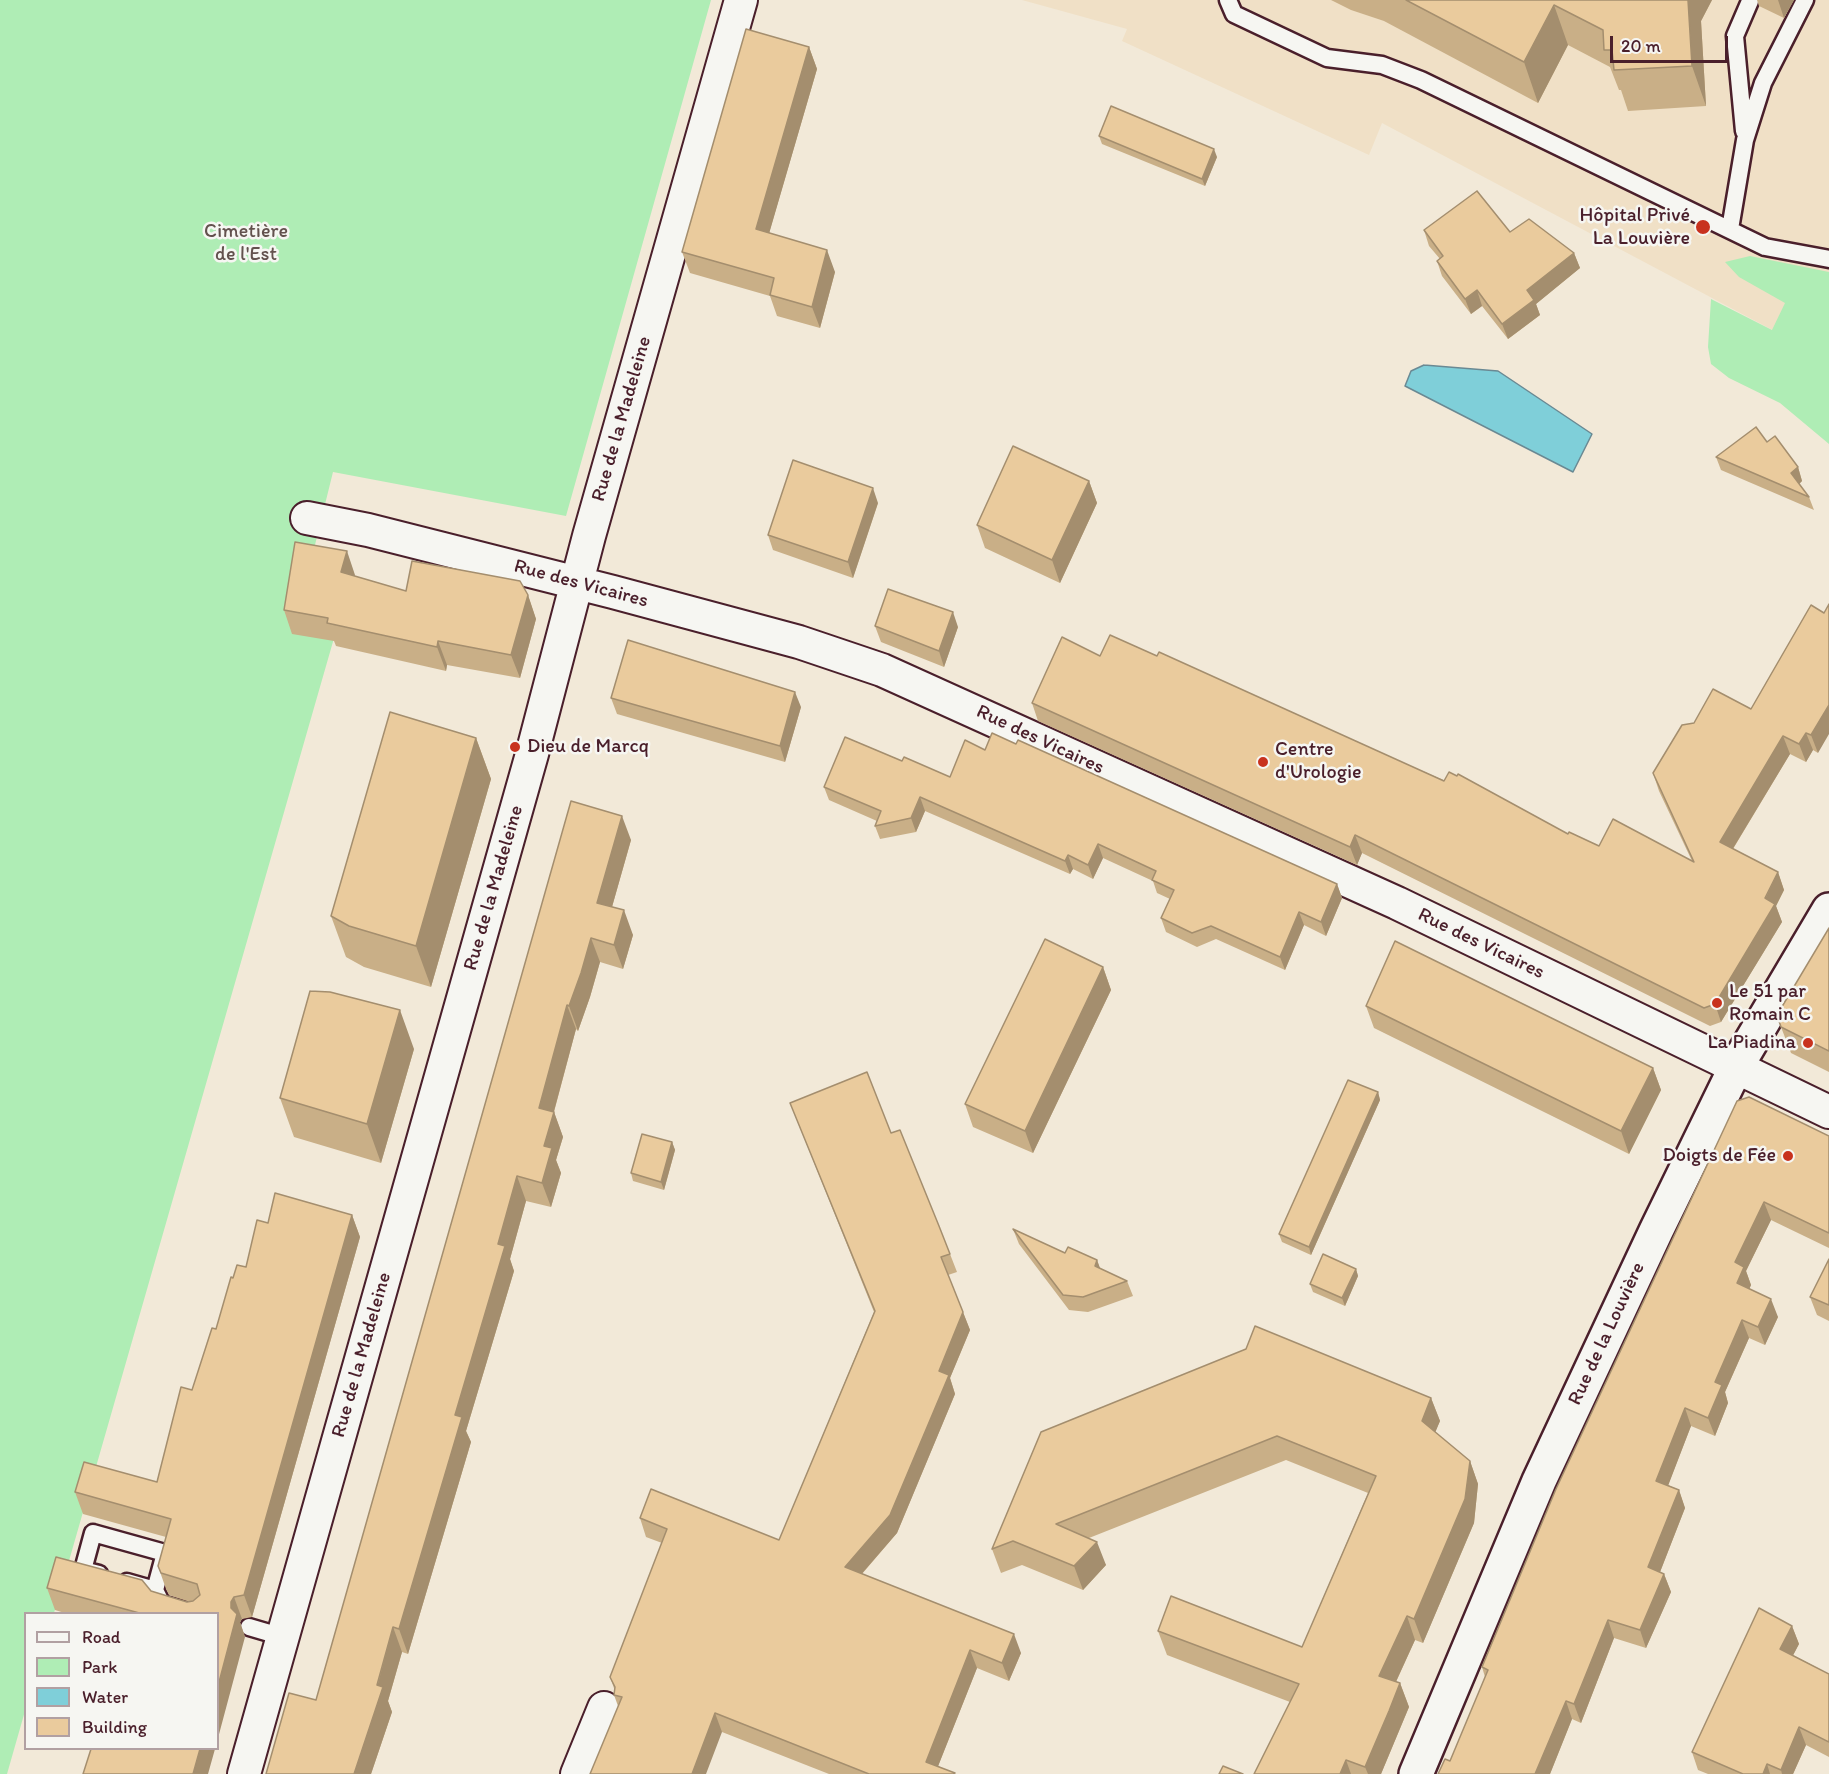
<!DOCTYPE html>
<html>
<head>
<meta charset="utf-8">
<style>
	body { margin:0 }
	#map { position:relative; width:1829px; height:1774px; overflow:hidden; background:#f2e9d8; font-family:Itim,sans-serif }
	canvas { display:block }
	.legend { position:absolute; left:24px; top:1612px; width:195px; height:138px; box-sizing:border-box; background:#f6f6f2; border:2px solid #b1a0a2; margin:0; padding:8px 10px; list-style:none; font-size:18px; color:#4a1f2b }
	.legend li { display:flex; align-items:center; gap:12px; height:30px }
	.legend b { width:30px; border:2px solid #b1a0a2 }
	.scale { position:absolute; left:1610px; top:36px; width:118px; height:27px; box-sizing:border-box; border:3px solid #4a1f2b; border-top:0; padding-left:8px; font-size:18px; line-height:21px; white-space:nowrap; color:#4a1f2b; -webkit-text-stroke:4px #f6f6f2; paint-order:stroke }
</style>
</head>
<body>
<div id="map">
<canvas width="1829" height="1774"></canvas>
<ul class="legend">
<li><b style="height:8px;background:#f6f6f2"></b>Road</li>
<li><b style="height:16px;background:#afedb5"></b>Park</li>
<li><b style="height:16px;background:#7fcfd9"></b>Water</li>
<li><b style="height:16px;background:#eacb9d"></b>Building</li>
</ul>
<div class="scale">20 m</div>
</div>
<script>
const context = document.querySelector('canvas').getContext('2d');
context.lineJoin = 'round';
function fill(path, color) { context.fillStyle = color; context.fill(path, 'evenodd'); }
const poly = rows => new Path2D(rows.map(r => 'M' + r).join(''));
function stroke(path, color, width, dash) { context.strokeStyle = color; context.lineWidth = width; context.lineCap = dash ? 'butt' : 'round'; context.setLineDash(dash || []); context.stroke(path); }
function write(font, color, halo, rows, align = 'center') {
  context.font = font + ' Itim,sans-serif'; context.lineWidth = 5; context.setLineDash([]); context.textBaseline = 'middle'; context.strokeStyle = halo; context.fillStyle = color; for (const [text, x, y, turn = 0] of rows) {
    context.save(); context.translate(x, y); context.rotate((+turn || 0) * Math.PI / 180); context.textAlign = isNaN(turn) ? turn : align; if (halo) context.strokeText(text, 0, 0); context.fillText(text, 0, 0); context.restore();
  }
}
fill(poly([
	[1022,0,1829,0,1829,360,1382,123,1369,155,1122,41,1127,29]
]), '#f0e0c6');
fill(poly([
	[0,0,711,0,566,516,333,472,311,561,353,572,54,1613,26,1614,25,1711,7,1774,0,1774],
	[1750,256,1829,272,1829,444,1780,403,1729,378,1711,364,1708,347,1711,299,1772,330,1785,303,1739,277,1725,262]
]), '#afedb5');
const water = poly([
	[1424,365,1498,371,1592,434,1573,472,1405,386,1411,371,1424,365]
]);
fill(water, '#7fcfd9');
stroke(water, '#6a8993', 1.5);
const service = poly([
	[1228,0,1234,14,1327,58,1382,65,1421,80,1765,247,1829,259],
	[1744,131,1735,36,1750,1],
	[1730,229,1745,140,1763,83,1805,0],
	[99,1574,83,1570,93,1533,165,1553,155,1590,162,1604,198,1614],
	[127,1582,155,1590],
	[249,1627,283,1637]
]);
const minor = poly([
	[307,518,368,530,613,592,799,642,882,670,1397,903,1829,1112],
	[244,1774,532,754,589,536,741,0],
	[577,1774,604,1708]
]);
const tertiary = poly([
	[1416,1774,1539,1481,1656,1231,1736,1067,1829,910]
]);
stroke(service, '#4a1f2b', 21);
stroke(minor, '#4a1f2b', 36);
stroke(tertiary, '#4a1f2b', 38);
stroke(service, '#f6f6f2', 16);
stroke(minor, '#f6f6f2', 32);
stroke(tertiary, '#f6f6f2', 33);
fill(poly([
	[1331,0,1712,0,1701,21,1706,106,1628,111,1621,90,1619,90,1610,67,1568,45,1538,103,1384,21,1351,10],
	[1757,0,1794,0,1784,18,1759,6],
	[809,47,817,69,769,233,835,272,820,328,777,316,770,296,690,273,682,252],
	[1099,136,1217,157,1205,186,1102,144],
	[1424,230,1510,232,1574,253,1580,268,1536,304,1540,315,1508,339,1482,306,1471,314,1442,276,1437,261,1440,259,1429,246],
	[1716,457,1798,467,1802,481,1799,484,1809,497,1814,510,1721,470],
	[1089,481,1097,503,1060,583,985,548,977,525],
	[878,503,853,578,773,550,768,535],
	[355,575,355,576,406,591,528,595,536,619,520,678,447,665,446,671,336,646,334,641,292,634,284,610],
	[1811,605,1818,753,1813,750,1806,762,1790,754,1733,849,1778,872,1784,890,1776,906,1782,922,1721,1022,1710,1026,1362,853,1357,865,1038,721,1032,703,1100,656,1157,656,1568,834,1599,846,1692,861,1659,791,1653,773,1751,709],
	[875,626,958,627,944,667,881,642],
	[611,698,801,707,785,762,617,714],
	[476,738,491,779,431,987,364,967,346,957,331,916],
	[985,750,1337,884,1342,898,1326,936,1304,925,1285,970,1216,939,1197,947,1166,932,1161,918,1170,899,1157,893,1153,881,1103,858,1093,879,1073,869,1070,874,925,811,916,832,880,839,875,826,877,821,829,800,824,787,902,761,950,777],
	[571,801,631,840,612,907,633,935,623,969,600,962,590,997,578,1031,576,1029,554,1112,563,1137,556,1160,561,1173,551,1207,526,1201,510,1259,514,1271,466,1431,471,1442,408,1654,402,1652,388,1701,392,1712,371,1774,266,1774,316,1700],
	[1829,928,1829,1072,1791,1053,1781,1027],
	[1103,967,1111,990,1033,1153,973,1127,965,1104],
	[1366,1006,1653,1068,1661,1090,1629,1154,1374,1028],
	[414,1049,381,1163,294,1137,280,1098],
	[1378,1092,1380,1100,1311,1255,1282,1242,1279,1234],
	[1737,1101,1829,1136,1829,1248,1771,1220,1746,1271,1751,1285,1749,1289,1778,1317,1765,1345,1749,1338,1725,1392,1728,1403,1715,1436,1691,1426,1668,1485,1679,1490,1685,1508,1660,1572,1664,1574,1671,1592,1646,1648,1614,1638,1581,1723,1572,1719,1550,1774,1438,1774,1450,1761,1485,1677,1482,1667],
	[790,1103,891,1133,950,1254,957,1272,948,1275,970,1330,950,1378,955,1394,897,1533,862,1574,1021,1653,1009,1681,977,1668,938,1766,955,1774,829,1774,722,1732,618,1706,614,1695,615,1691,610,1677,662,1543,646,1537,640,1518,779,1540,874,1312],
	[672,1142,675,1150,664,1190,633,1181,631,1173],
	[352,1215,360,1237,252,1617,242,1619,240,1622,245,1637,218,1614,68,1614,55,1610,47,1588,151,1591,187,1602,190,1602,169,1595,166,1589,158,1566,166,1537,83,1514,75,1492,157,1482,216,1329,233,1278,246,1267,268,1223],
	[1013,1229,1065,1253,1097,1260,1100,1269,1127,1281,1133,1296,1088,1312,1069,1310,1019,1244],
	[1829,1259,1829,1321,1817,1315,1810,1297],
	[1356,1269,1358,1276,1345,1306,1313,1292,1310,1284],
	[1431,1398,1440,1421,1435,1432,1470,1461,1478,1484,1474,1523,1423,1643,1415,1640,1396,1682,1400,1683,1409,1707,1381,1774,1254,1774,1290,1702,1167,1655,1158,1631,1302,1647,1368,1493,1286,1460,1089,1538,1106,1565,1083,1590,1022,1565,1001,1573,992,1549,1041,1432],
	[1792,1626,1799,1644,1793,1655,1829,1674,1829,1757,1806,1745,1793,1774,1708,1774,1698,1770,1692,1752]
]), '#c9af87');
fill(poly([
	[1688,0,1712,0,1701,21,1706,106,1692,66],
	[1778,0,1794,0,1784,18],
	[1554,5,1568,45,1538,103,1524,62],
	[809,47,817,69,764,251,756,229],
	[1214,149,1217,157,1205,186,1202,179],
	[827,250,835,272,820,328,812,307],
	[1574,253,1580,268,1536,304,1540,315,1508,339,1502,324,1527,290],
	[1477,290,1482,306,1471,314,1465,299],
	[1798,467,1802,481,1796,487,1791,473],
	[1089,481,1097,503,1060,583,1052,560],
	[873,488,878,503,853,578,848,562],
	[347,551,355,575,350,596,341,572],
	[528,595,536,619,520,678,511,655],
	[953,612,958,627,944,667,939,651],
	[438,641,447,665,446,671,437,647],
	[795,692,801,707,785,762,780,746],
	[1829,705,1829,734,1818,753,1811,735],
	[1806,733,1813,750,1806,762,1799,744],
	[1783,736,1790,754,1726,860,1720,842],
	[476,738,491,779,431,987,416,946],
	[920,797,925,811,916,832,911,818],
	[622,816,631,840,606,928,597,903],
	[1355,835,1362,853,1357,865,1350,847],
	[1098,844,1103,858,1093,879,1088,865],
	[1068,855,1073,869,1070,874,1065,861],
	[1778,872,1784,890,1776,906,1782,922,1721,1022,1715,1004],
	[1337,884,1342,898,1326,936,1321,922],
	[624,910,633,935,623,969,614,945],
	[1299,912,1304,925,1285,970,1280,957],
	[591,938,600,962,590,997,578,1031,569,1006],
	[1103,967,1111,990,1033,1153,1025,1131],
	[567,1005,576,1029,550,1126,554,1112,563,1137,556,1160,561,1173,551,1207,542,1183,539,1108],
	[400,1010,414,1049,381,1163,367,1124],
	[1653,1068,1661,1090,1629,1154,1621,1131],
	[1378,1092,1380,1100,1311,1255,1309,1247],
	[672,1142,675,1150,664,1190,661,1182],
	[517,1176,526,1201,510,1259,514,1271,466,1431,471,1442,408,1654,399,1629,455,1415,498,1244],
	[1764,1202,1771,1220,1746,1271,1751,1285,1744,1301,1737,1283,1735,1262],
	[352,1215,360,1237,252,1617,244,1595],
	[1097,1260,1103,1276,1095,1266],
	[1356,1269,1358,1276,1345,1306,1342,1298],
	[1771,1299,1778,1317,1765,1345,1758,1327],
	[963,1312,970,1330,950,1378,955,1394,897,1533,852,1585,845,1567,939,1371],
	[1742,1320,1749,1338,1725,1392,1728,1403,1715,1436,1708,1418,1715,1382],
	[1431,1398,1440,1421,1430,1445,1422,1421],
	[1685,1408,1691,1426,1663,1499,1656,1481],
	[1470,1461,1478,1484,1474,1523,1423,1643,1414,1619],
	[1679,1490,1685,1508,1655,1585,1648,1567],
	[1097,1542,1106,1565,1083,1590,1074,1566],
	[1664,1574,1671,1592,1646,1648,1640,1630],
	[234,1597,242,1619,240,1622,245,1637,218,1738,218,1686,231,1602],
	[1407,1616,1415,1640,1388,1699,1379,1676],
	[1608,1620,1614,1638,1581,1723,1574,1704],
	[1792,1626,1799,1644,1787,1667,1780,1649],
	[393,1627,402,1652,388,1701,392,1712,371,1774,354,1774],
	[1014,1634,1021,1653,1009,1681,1002,1663],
	[970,1650,977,1668,935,1774,926,1762],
	[1400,1683,1409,1707,1381,1774,1368,1774,1365,1767],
	[1566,1701,1572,1719,1550,1774,1535,1774],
	[715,1713,722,1732,706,1774,692,1774],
	[1799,1727,1806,1745,1793,1774,1782,1774,1781,1770],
	[200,1749,215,1749,208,1774,193,1774],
	[1346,1760,1351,1774,1340,1774],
	[1767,1764,1770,1774,1763,1774]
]), '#a48e6e');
const building = poly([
	[1406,0,1688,0,1692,66,1614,70,1612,50,1604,50,1603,30,1554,5,1524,62,1406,0],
	[746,29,809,47,756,229,827,250,812,307,770,295,774,278,682,252,746,29],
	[1111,106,1214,149,1202,179,1099,136,1111,106],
	[1477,191,1510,232,1529,219,1574,253,1527,290,1534,300,1502,324,1477,290,1465,299,1437,261,1443,256,1424,230,1477,191],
	[1756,427,1767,442,1775,436,1798,467,1791,473,1809,497,1716,457,1756,427],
	[1013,446,1089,481,1052,560,977,525,1013,446],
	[793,460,873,488,848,562,768,535,793,460],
	[295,542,347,551,341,572,406,591,412,561,520,581,528,595,511,655,438,641,437,647,327,623,328,618,284,610,295,542],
	[888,589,953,612,939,651,875,626,888,589],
	[1829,604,1829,705,1811,735,1806,733,1799,744,1783,736,1720,842,1778,872,1765,898,1775,904,1715,1004,1704,1008,1355,835,1350,847,1032,703,1062,637,1100,656,1110,635,1157,656,1159,652,1444,781,1449,772,1457,776,1458,774,1568,834,1569,832,1599,846,1613,819,1694,862,1653,773,1682,725,1694,723,1713,689,1751,709,1811,605,1824,613,1829,604],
	[628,640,795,692,780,746,611,698,628,640],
	[390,712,476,738,416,946,349,926,331,916,390,712],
	[992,733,1016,744,1018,740,1337,884,1321,922,1299,912,1280,957,1211,926,1192,933,1161,918,1174,890,1152,880,1156,871,1098,844,1088,865,1068,855,1065,861,920,797,911,818,875,826,881,811,824,787,845,737,902,761,904,757,950,777,965,740,985,750,992,733],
	[571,801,622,816,597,903,624,910,614,945,591,938,581,973,569,1006,567,1005,539,1108,554,1112,544,1146,552,1148,542,1183,517,1176,498,1244,505,1246,455,1415,462,1417,399,1629,393,1627,377,1685,383,1687,354,1774,266,1774,289,1693,316,1700,571,801],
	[1829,928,1829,1051,1781,1027,1777,1015,1829,928],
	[1045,939,1103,967,1025,1131,965,1104,1045,939],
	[1395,941,1653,1068,1621,1131,1366,1006,1395,941],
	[310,991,330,992,400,1010,367,1124,280,1098,310,991],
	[867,1072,891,1133,900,1130,939,1226,950,1254,941,1257,963,1312,939,1371,949,1375,890,1515,845,1567,1014,1634,1002,1663,970,1650,926,1762,955,1773,954,1774,869,1774,715,1713,692,1774,590,1774,622,1697,614,1695,615,1687,610,1677,667,1529,640,1518,651,1489,779,1540,875,1311,790,1103,867,1072],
	[1348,1080,1378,1092,1309,1247,1279,1234,1348,1080],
	[1749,1097,1829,1136,1829,1233,1764,1202,1735,1262,1744,1267,1737,1283,1771,1299,1758,1327,1742,1320,1715,1382,1722,1385,1708,1418,1685,1408,1656,1481,1679,1490,1648,1567,1664,1574,1640,1630,1608,1620,1574,1704,1566,1701,1535,1774,1438,1774,1445,1759,1450,1761,1488,1670,1482,1667,1556,1489,1737,1101,1749,1097],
	[642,1134,672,1142,661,1182,631,1173,642,1134],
	[275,1193,352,1215,244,1595,234,1597,231,1602,231,1608,237,1614,218,1686,218,1614,143,1614,47,1588,56,1557,142,1580,151,1591,187,1602,193,1601,200,1595,197,1584,161,1573,158,1566,171,1519,75,1492,84,1462,157,1482,181,1387,192,1390,212,1328,216,1329,231,1277,233,1278,237,1265,246,1267,257,1220,268,1223,275,1193],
	[1013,1229,1065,1253,1068,1247,1097,1260,1095,1266,1127,1281,1083,1297,1063,1295,1013,1229],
	[1323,1254,1356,1269,1342,1298,1310,1284,1323,1254],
	[1829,1259,1829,1305,1810,1297,1829,1259],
	[1255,1326,1431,1398,1422,1421,1470,1461,1465,1499,1414,1619,1407,1616,1379,1676,1400,1683,1389,1711,1365,1767,1346,1760,1340,1774,1254,1774,1299,1684,1158,1631,1171,1596,1302,1647,1376,1476,1277,1436,1056,1524,1097,1542,1074,1566,1013,1541,992,1549,1041,1432,1246,1349,1255,1326],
	[1759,1608,1792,1626,1780,1649,1829,1674,1829,1742,1799,1727,1781,1770,1767,1764,1763,1774,1743,1774,1692,1752,1759,1608],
	[91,1749,200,1749,193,1774,83,1774,91,1749],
	[1223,1766,1243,1774,1219,1774,1223,1766]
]);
fill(building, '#eacb9d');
stroke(building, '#a48e6e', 1.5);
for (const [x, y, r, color] of [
	[1703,227,8,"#c8321e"],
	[515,747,6,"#c8321e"],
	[1263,762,6,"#c8321e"],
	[1717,1003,6,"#c8321e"],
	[1808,1043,6,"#c8321e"],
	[1788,1156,6,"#c8321e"]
]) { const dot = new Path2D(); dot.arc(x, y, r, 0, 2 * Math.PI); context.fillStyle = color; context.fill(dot); stroke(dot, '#f6f6f2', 2); }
write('20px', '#4a1f2b', '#f6f6f2', [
	["Hôpital Privé",1690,216],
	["La Louvière",1690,239],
	["Dieu de Marcq",527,747,"left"],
	["Centre",1275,750,"left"],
	["d'Urologie",1275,773,"left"],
	["Le 51 par",1729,992,"left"],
	["Romain C",1729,1015,"left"],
	["La Piadina",1796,1043],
	["Doigts de Fée",1776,1156]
], 'right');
write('20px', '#63524e', '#f6f6f2', [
	["Cimetière",246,232],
	["de l'Est",246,255]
]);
write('20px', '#4a1f2b', '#f6f6f2', [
	["Rue de la Madeleine",622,419,-74],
	["Rue des Vicaires",581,584,15],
	["Rue des Vicaires",1040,740,25],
	["Rue de la Madeleine",494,888,-74],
	["Rue des Vicaires",1481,944,26],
	["Rue de la Louvière",1607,1334,-65],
	["Rue de la Madeleine",362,1355,-74]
]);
</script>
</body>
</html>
